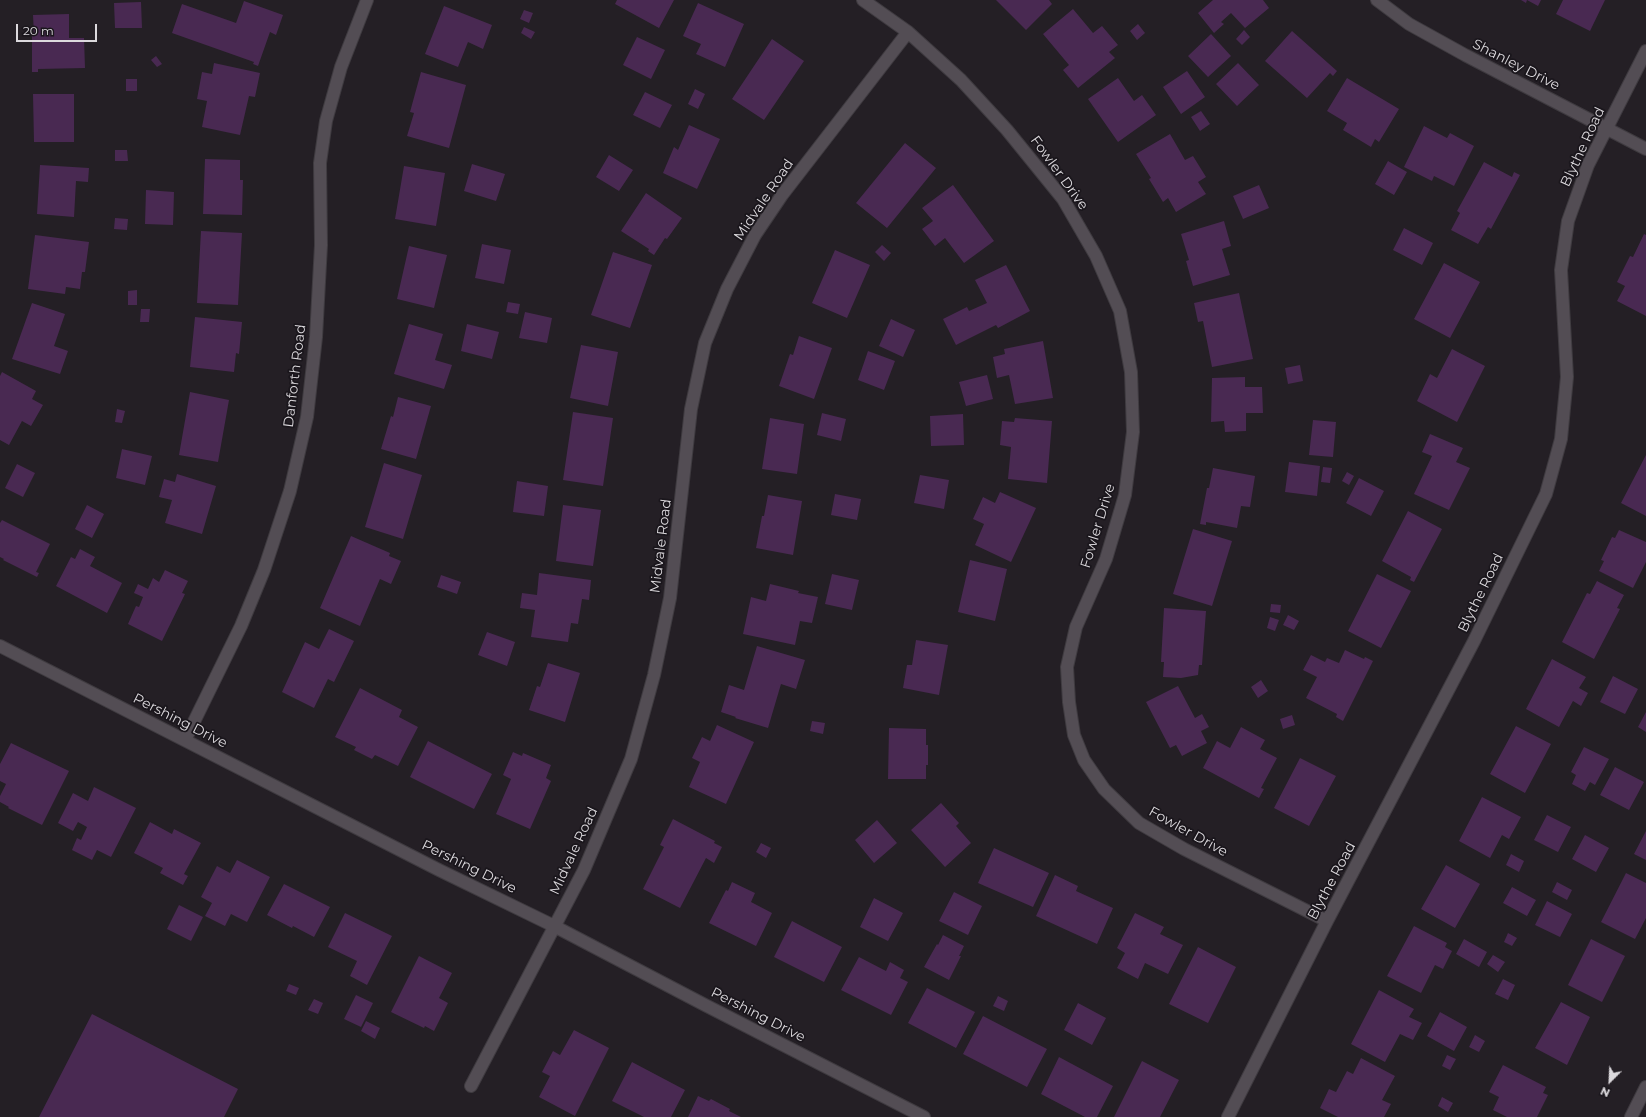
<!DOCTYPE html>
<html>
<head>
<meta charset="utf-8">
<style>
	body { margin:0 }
	#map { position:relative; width:1646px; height:1117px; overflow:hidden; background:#241f25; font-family:Montserrat,sans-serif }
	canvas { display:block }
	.north { position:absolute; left:1590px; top:1061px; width:40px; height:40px; -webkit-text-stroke:3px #1a161c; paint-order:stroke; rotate:204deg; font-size:11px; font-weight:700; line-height:16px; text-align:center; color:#dcd9dd }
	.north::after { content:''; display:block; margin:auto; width:14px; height:18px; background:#dcd9dd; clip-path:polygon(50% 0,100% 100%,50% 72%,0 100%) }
	.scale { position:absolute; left:16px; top:24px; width:81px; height:18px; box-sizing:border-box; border:2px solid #dcd9dd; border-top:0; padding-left:5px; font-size:12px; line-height:14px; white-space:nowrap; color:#dcd9dd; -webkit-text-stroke:3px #1a161c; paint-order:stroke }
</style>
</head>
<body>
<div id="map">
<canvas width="1646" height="1117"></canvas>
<div class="north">N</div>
<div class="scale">20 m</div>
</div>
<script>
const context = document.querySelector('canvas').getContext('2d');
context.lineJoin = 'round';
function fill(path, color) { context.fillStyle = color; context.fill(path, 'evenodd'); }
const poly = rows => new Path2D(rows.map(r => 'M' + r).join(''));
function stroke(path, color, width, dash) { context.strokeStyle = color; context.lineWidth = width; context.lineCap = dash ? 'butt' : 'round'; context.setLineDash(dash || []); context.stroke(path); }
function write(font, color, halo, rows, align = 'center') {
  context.font = font + ' Montserrat,sans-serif'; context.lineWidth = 3.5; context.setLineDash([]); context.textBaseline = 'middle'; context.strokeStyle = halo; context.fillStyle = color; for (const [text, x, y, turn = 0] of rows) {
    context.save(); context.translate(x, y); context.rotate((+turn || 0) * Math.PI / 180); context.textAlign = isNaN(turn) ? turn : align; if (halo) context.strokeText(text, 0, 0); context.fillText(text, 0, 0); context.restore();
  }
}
fill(poly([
	[617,0,674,0,659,28,615,4],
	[996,0,1049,0,1052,4,1026,30],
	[1213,0,1263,0,1269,8,1245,28,1231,13,1221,22,1224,24,1214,33,1198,13],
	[1521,0,1541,0,1538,6,1527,0,1526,3],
	[1563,0,1605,0,1590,31,1556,14],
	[244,1,283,15,276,35,270,32,258,66,253,64,254,62,172,33,182,4,236,23],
	[141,2,142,28,115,28,114,3],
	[698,3,744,24,725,67,696,54,701,44,683,36],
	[444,6,492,25,483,49,468,42,458,67,425,54],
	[1073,9,1093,33,1102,26,1118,45,1109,52,1115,58,1078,88,1063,70,1069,65,1043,34],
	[524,10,533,13,529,23,520,19],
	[69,14,69,38,84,38,85,68,38,69,38,72,32,72,32,35,34,35,33,15],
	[1138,24,1145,33,1137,40,1130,31],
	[524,27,535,32,531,39,521,33],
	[1244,30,1250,37,1242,45,1236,39],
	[1292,31,1337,71,1333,76,1330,73,1307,98,1265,61],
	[1211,34,1231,56,1208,77,1188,56],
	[637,37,665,50,651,79,623,65],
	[772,39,804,61,764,120,732,99],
	[156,56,162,64,157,67,151,60],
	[214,63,260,73,255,97,249,96,240,135,202,127,207,101,197,99,202,72,212,74],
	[1238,63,1259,85,1237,106,1216,84],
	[1187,71,1205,97,1181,114,1163,87],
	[421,72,466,85,449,148,407,136,414,113,410,112],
	[1118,78,1134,101,1142,95,1156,115,1118,142,1088,99],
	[1347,78,1399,109,1379,142,1375,139,1371,147,1343,130,1347,123,1327,111],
	[126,79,137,79,137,91,126,91],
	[695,89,705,94,698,109,688,104],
	[645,92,672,105,660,128,633,115],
	[33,94,74,94,74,142,34,142],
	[1201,111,1210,124,1200,131,1191,117],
	[689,125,720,139,697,189,663,173,674,147,678,150],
	[1424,126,1447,138,1450,133,1474,146,1454,186,1434,176,1432,181,1404,167],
	[1170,134,1185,160,1193,156,1206,177,1198,182,1206,194,1176,212,1168,198,1163,202,1149,179,1151,178,1136,154],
	[905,143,936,168,887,228,856,203],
	[115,150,127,150,128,161,115,161],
	[609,155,633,170,619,191,596,177],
	[205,159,240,160,240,180,243,180,242,215,203,214],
	[1388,161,1407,172,1394,195,1375,184],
	[1484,162,1512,177,1514,172,1520,175,1491,229,1488,227,1478,244,1451,230,1460,213,1457,211],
	[472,164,505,174,496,201,464,191],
	[40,165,89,168,88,182,76,181,74,217,37,214],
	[404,166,445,173,436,226,395,219],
	[953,185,994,241,964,263,945,238,935,246,922,229,933,221,922,208],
	[1259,185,1269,208,1243,219,1233,196],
	[146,190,174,192,173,225,145,224],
	[646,193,682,218,667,239,665,238,654,255,648,251,649,249,621,231],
	[115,218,128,219,127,230,114,229],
	[1224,221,1231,246,1222,249,1230,275,1193,286,1186,261,1189,260,1181,234],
	[1404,228,1433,243,1422,265,1393,250],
	[201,231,242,233,238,305,197,303],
	[1644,234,1646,235,1646,316,1617,301,1625,286,1617,282,1630,256,1633,257],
	[35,235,89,242,85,272,82,272,80,289,66,287,65,294,28,289],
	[482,244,511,250,504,284,475,278],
	[882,245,891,253,884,261,875,252],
	[409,246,447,255,434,308,397,299],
	[835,250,870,265,847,318,812,303],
	[613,252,652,265,630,328,591,315],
	[1444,263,1480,282,1450,338,1414,319],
	[1006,265,1030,311,998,328,996,325,956,345,943,319,967,307,969,311,987,303,975,280],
	[137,290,137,305,128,305,128,291],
	[1239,293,1253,359,1212,367,1203,321,1198,322,1194,303],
	[508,302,520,304,518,314,506,312],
	[32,303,65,314,54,346,68,351,60,374,12,359],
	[141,309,150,309,149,322,140,322],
	[525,312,552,318,547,343,519,338],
	[195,317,242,322,239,354,236,353,234,372,190,367],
	[891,319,915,330,903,357,879,346],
	[409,324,443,334,435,360,452,365,444,389,394,374],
	[467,324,499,332,492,359,461,351],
	[799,336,832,348,814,399,779,386,790,354,793,355],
	[1043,341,1053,398,1015,404,1009,375,997,378,993,357,1005,354,1004,349],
	[581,345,618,352,608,406,570,398],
	[1452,349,1485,366,1457,422,1417,401,1430,374,1437,378],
	[868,351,895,361,884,390,858,380],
	[1300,365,1303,381,1288,384,1285,368],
	[2,372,36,391,32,399,43,405,31,426,22,421,9,445,0,440,0,376],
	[987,375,993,399,966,406,959,382],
	[1245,377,1245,387,1262,387,1263,413,1246,413,1246,431,1225,432,1224,421,1211,422,1212,378],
	[190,392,229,400,218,462,179,455],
	[398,397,431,406,416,459,381,449,391,416,393,417],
	[117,409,125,411,122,423,115,422],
	[573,412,613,418,603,486,563,480],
	[822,413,846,419,841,441,817,435],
	[963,414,964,445,931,446,930,416],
	[770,418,804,424,797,474,762,469],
	[1015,418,1052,421,1047,483,1008,479,1011,447,1000,445,1002,421,1014,422],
	[1313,420,1336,422,1333,457,1309,455],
	[1430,434,1463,448,1456,462,1470,468,1449,510,1414,494,1432,456,1422,452],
	[122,449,152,456,145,485,116,478],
	[1646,455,1646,516,1621,503],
	[1289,462,1320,466,1317,496,1285,492],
	[384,463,422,475,403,539,365,527],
	[17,464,35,473,23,497,5,488],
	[1323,467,1332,468,1330,483,1321,482],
	[1213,468,1255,476,1250,507,1241,506,1237,528,1206,522,1206,525,1200,524,1207,488,1209,488],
	[1347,472,1354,476,1349,485,1342,481],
	[177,474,216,486,202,534,165,523,172,500,159,497,164,479,175,482],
	[920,475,949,480,944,509,914,503],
	[1359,478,1384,491,1371,516,1346,503],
	[517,481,548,486,544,516,513,512],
	[1000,492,1036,508,1011,562,975,545,984,524,973,519,983,497,995,503],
	[835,494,861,499,857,520,831,515],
	[768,495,802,501,793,555,756,548,762,516,764,516],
	[87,505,104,514,92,538,75,529],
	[563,505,601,510,593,566,556,561],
	[1408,511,1442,529,1414,582,1410,580,1411,577,1382,561],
	[2,520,50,544,36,572,39,573,37,577,3,560,4,559,0,557,0,523],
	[1193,529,1232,541,1212,606,1173,594],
	[1619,530,1646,542,1646,562,1633,588,1599,571,1604,561,1601,560,1612,537,1615,538],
	[351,536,390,553,389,556,401,561,391,584,380,579,360,626,320,608],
	[80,549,95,557,90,566,122,583,107,613,56,586,71,557,75,559],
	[970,560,1007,569,995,621,958,612],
	[165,570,188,581,182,593,185,594,162,641,128,624,136,606,139,607,143,597,134,593,138,584,148,589,153,578,159,582],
	[539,573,591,580,589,600,582,599,578,624,571,623,568,642,531,637,535,610,520,608,522,593,537,595],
	[832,574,859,580,852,610,825,604],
	[1377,574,1411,591,1381,648,1348,631],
	[441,575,461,582,457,594,437,587],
	[1597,581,1624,595,1617,608,1620,609,1594,659,1562,642,1587,593,1590,594],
	[770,584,799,591,798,593,818,597,812,623,800,621,795,645,743,634,751,597,766,601],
	[1271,604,1281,605,1280,613,1270,612],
	[1164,608,1206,611,1202,665,1199,665,1198,675,1181,678,1163,677,1164,662,1161,662],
	[1288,615,1299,621,1294,630,1283,625],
	[1270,617,1279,620,1275,631,1267,628],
	[329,629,354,641,334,682,328,679,314,708,282,692,305,642,319,649],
	[487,632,515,642,507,666,478,655],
	[916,640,948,645,939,695,903,688,907,665,912,665],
	[757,646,805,660,796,689,781,684,768,728,735,718,736,717,721,712,729,685,744,690],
	[1345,650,1364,659,1365,657,1373,661,1343,721,1336,717,1337,714,1306,698,1317,677,1303,670,1311,655,1325,662,1327,658,1339,663],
	[1552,659,1586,677,1579,688,1588,693,1581,706,1573,701,1559,727,1526,709],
	[548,663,580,673,565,722,529,710,537,686,540,687],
	[1613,676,1638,689,1625,714,1600,702],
	[1261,680,1268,691,1258,698,1251,687],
	[1178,686,1195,718,1202,714,1209,727,1201,731,1207,743,1182,756,1176,745,1170,748,1146,702],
	[360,688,402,710,399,717,418,727,398,766,375,755,372,759,354,750,356,747,335,737],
	[1646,712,1646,732,1638,727],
	[1292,715,1295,725,1283,729,1280,719],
	[812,721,825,723,823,734,810,731],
	[717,725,754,742,726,804,689,787,700,762,692,758,702,737,710,741],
	[1516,726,1551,744,1525,793,1490,774],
	[1241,727,1265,740,1260,749,1277,758,1261,788,1264,789,1259,798,1203,768,1217,741,1230,748],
	[889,728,926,729,926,745,928,745,928,765,926,765,926,779,888,779],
	[428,741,492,774,474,809,410,777],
	[11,743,69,771,42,825,8,808,9,807,0,802,0,796,6,784,0,781,0,764],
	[1584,747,1609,759,1595,785,1590,782,1585,791,1572,784,1576,775,1571,772],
	[513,752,522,756,523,753,551,765,546,778,551,781,530,829,496,814,511,779,503,775],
	[1300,758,1336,776,1309,826,1274,808],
	[1615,767,1644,782,1629,810,1600,795],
	[94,787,136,808,111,857,97,850,92,860,72,850,77,838,81,840,87,827,78,822,73,831,58,823,73,793,88,801],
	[1482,797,1521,817,1509,839,1502,835,1490,858,1459,841],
	[941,803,959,823,956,826,971,843,945,867,911,830],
	[1547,815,1571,827,1558,852,1534,840],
	[673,819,715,841,714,843,722,847,714,863,706,858,680,908,643,889,664,847,660,845],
	[877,820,897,843,874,863,855,840],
	[150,822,172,834,174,829,201,843,184,874,188,876,183,885,160,873,163,868,134,853],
	[1646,831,1646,860,1634,854],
	[1585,835,1609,848,1596,872,1572,859],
	[761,843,771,848,766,858,756,852],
	[994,848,1049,873,1033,907,978,883],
	[1511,854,1524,861,1519,872,1506,865],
	[237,860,270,877,247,922,231,914,225,926,205,916,212,903,201,897,217,866,230,873],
	[1446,865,1480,884,1455,928,1421,909],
	[1626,873,1646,883,1646,918,1635,939,1601,922],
	[1055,875,1078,886,1076,891,1113,908,1097,944,1036,916],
	[732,882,755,893,751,902,772,913,756,946,709,923,726,890,728,891],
	[1557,882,1572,890,1567,900,1552,892],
	[284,884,330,907,314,937,293,926,292,928,267,915],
	[1512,887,1536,900,1527,916,1503,903],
	[954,892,982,906,968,935,939,921],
	[874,898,903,913,888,941,860,927],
	[1547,901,1572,914,1560,937,1535,925],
	[179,905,203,917,191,941,167,929],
	[345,913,392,936,367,985,350,976,357,961,328,947],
	[1135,913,1164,927,1160,934,1183,945,1168,974,1145,963,1138,979,1117,968,1125,953,1117,948],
	[792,921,842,947,824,982,774,957],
	[1414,926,1447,943,1445,947,1452,951,1443,969,1435,965,1421,993,1387,976],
	[1508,933,1517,938,1512,946,1504,942],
	[943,935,964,946,959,956,961,956,949,980,924,967,937,944,938,945],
	[1464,939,1487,952,1479,967,1456,954],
	[1591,939,1625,956,1602,1002,1568,985],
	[1198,947,1236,967,1208,1023,1169,1004],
	[1493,955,1505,962,1498,972,1487,964],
	[419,956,452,973,439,998,448,1003,434,1031,425,1026,424,1028,391,1012],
	[859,957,886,971,890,962,904,970,900,978,908,982,891,1015,841,990],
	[1503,979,1515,985,1508,1000,1495,994],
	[289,984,299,988,296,995,286,991],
	[927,988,975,1012,956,1048,908,1023],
	[1379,990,1414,1009,1409,1017,1422,1023,1413,1040,1400,1034,1385,1062,1351,1044],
	[356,995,373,1003,361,1027,344,1019],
	[998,996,1008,1001,1004,1011,993,1006],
	[314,999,323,1003,318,1014,308,1010],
	[1561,1002,1590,1017,1567,1065,1535,1048],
	[1078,1003,1106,1018,1092,1045,1064,1030],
	[1440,1012,1467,1027,1454,1051,1427,1036],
	[92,1014,238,1089,224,1117,39,1117],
	[983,1016,1047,1049,1027,1087,963,1054],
	[366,1021,380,1028,375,1039,361,1031],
	[574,1030,609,1048,575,1116,539,1097,550,1076,542,1072,553,1051,560,1055],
	[1475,1035,1485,1041,1479,1052,1469,1047],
	[1447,1055,1456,1059,1450,1070,1442,1066],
	[1059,1057,1113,1086,1097,1117,1085,1117,1041,1094],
	[1361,1058,1395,1076,1382,1100,1391,1104,1384,1117,1338,1117,1320,1108,1329,1089,1336,1092,1347,1071,1353,1074],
	[1142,1061,1179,1080,1160,1117,1114,1117],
	[632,1062,685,1090,671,1117,644,1117,612,1101],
	[1503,1065,1546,1087,1543,1093,1548,1095,1537,1117,1507,1117,1493,1110,1499,1097,1489,1092],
	[698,1096,709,1101,711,1099,730,1109,729,1111,741,1117,688,1117],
	[1442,1097,1453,1103,1448,1112,1438,1106]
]), '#492952');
const street = poly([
	[863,0,908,32,961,80,1007,130,1063,199,1096,256,1120,311,1131,372,1133,432,1125,495,1106,559,1076,627,1067,667,1069,702,1074,735,1084,760,1104,789,1139,823,1184,849,1327,921],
	[1377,0,1409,24,1465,55,1646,149],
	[0,646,439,870,554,926,705,1005,924,1117],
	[185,740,241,626,264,570,290,491,307,417,316,337,321,245,320,163,326,121,341,67,367,0],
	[471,1086,584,870,631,759,654,675,670,598,691,409,705,343,727,289,755,235,782,195,908,32],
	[1228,1117,1327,921,1474,641,1546,494,1561,439,1567,377,1561,270,1568,221,1588,165,1646,51],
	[1631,1117,1646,1087]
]);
stroke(street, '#3f3b40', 14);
stroke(street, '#534d54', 12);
write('14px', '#dcd9dd', '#1a161c', [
	["Shanley Drive",1516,65,27],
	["Blythe Road",1583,147,-65],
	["Fowler Drive",1059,173,54],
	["Midvale Road",764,200,-56],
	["Danforth Road",295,376,-83],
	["Fowler Drive",1098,526,-73],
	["Midvale Road",661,546,-83],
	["Blythe Road",1481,593,-64],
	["Pershing Drive",180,721,27],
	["Fowler Drive",1188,832,29],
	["Midvale Road",574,851,-65],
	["Pershing Drive",469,867,26],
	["Blythe Road",1332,881,-62],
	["Pershing Drive",758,1015,27]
]);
</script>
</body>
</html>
